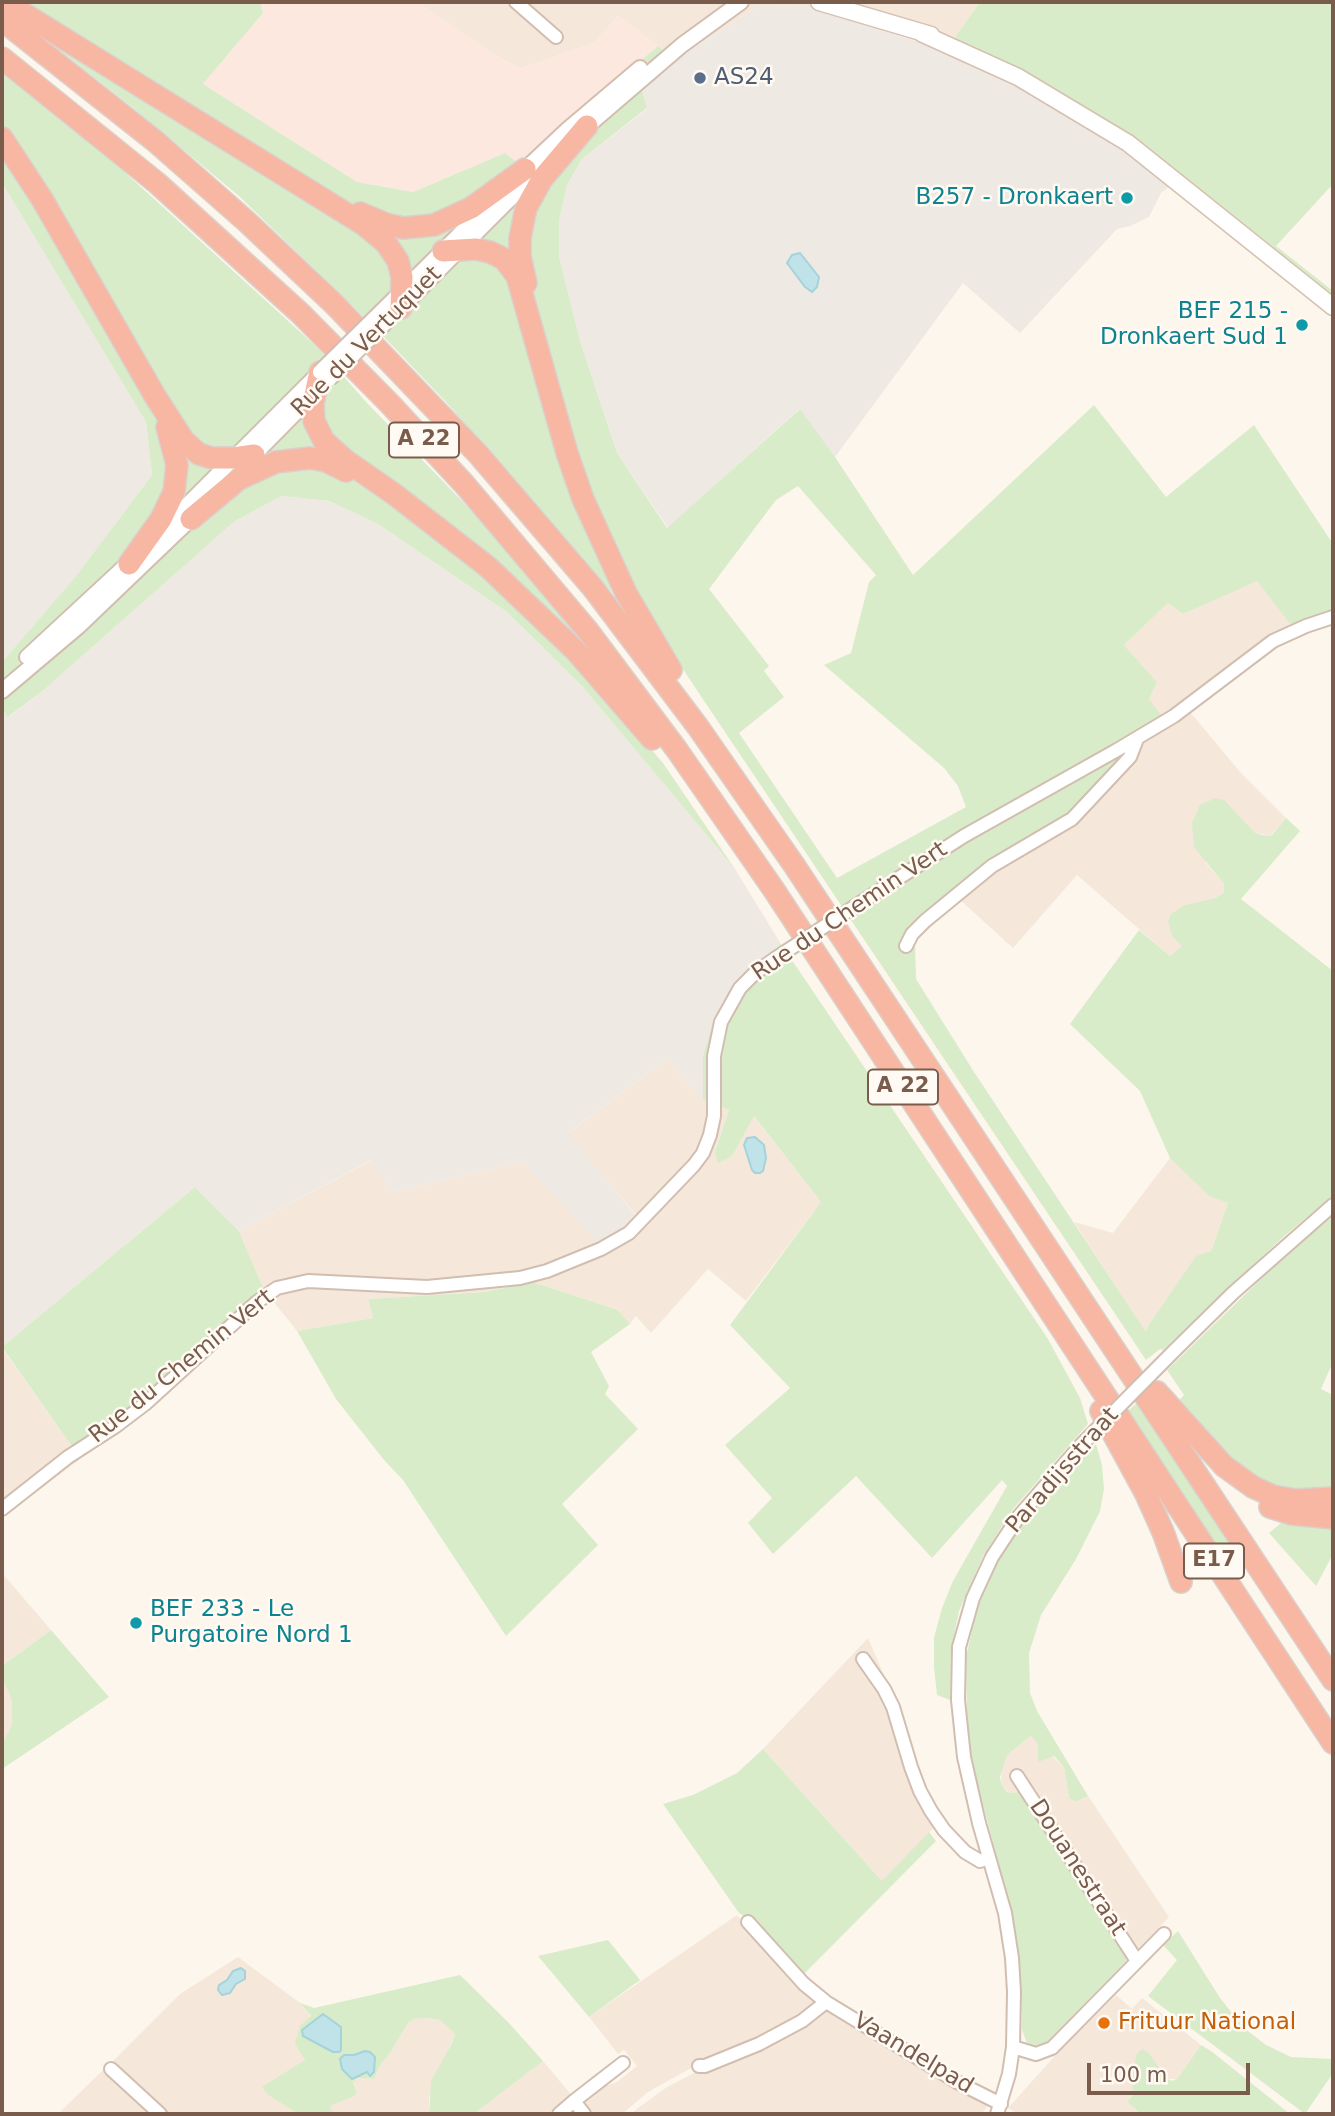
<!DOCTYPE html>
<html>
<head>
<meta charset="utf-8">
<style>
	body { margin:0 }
	#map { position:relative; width:1335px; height:2116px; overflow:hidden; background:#fdf6ec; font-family:"DejaVu Sans",sans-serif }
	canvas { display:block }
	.frame { position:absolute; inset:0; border:4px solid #7a5c4d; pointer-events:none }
	.scale { position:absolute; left:1087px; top:2063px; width:163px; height:32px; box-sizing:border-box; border:4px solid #7a5c4d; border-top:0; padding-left:9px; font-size:21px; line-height:24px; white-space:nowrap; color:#7a5c4d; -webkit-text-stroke:5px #fffaf3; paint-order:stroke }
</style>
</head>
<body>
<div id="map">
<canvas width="1335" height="2116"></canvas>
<div class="frame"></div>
<div class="scale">100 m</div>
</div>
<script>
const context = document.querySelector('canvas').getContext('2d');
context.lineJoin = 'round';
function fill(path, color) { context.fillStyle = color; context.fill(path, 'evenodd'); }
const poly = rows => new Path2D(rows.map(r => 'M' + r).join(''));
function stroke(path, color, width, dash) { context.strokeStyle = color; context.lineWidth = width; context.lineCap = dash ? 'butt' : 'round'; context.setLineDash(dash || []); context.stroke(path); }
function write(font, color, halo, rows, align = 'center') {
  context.font = font + ' "DejaVu Sans",sans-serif'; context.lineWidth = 5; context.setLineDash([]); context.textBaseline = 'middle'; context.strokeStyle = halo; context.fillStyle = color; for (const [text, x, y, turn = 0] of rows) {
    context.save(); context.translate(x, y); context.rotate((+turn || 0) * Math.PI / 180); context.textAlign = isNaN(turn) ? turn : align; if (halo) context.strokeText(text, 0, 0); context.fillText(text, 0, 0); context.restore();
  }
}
fill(poly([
	[417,2,980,2,956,36,949,51,806,7,758,6,676,60,618,16,594,43,520,69,493,54],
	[1257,580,1297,633,1286,637,1226,679,1190,712,1241,773,1286,818,1270,836,1254,832,1205,862,1224,884,1224,893,1215,898,1185,905,1183,946,1170,956,1077,875,1013,948,958,898,1149,699,1157,682,1124,645,1168,603,1183,614],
	[667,1059,703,1100,729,1110,715,1152,732,1156,753,1115,821,1202,746,1301,708,1269,651,1333,636,1316,630,1324,618,1310,533,1282,485,1292,368,1299,373,1318,297,1331,264,1290,239,1231,372,1160,392,1192,522,1162,637,1216,567,1134],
	[1170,1158,1209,1195,1228,1203,1211,1251,1196,1257,1148,1326,1146,1333,1074,1222,1113,1233],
	[2,1348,73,1448,83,1457,2,1518],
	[2,1573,51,1630,2,1666],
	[868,1638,897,1706,936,1825,883,1882,763,1749],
	[2,1677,12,1701,12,1726,2,1744],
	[1031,1736,1064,1767,1069,1798,1075,1802,1088,1796,1169,1917,1134,1953,1025,1785,1016,1793,1008,1792,1001,1783,1002,1766,1007,1755],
	[737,1915,793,1977,821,2004,760,2043,700,2063,648,2092,622,2114,590,2114,585,2108,585,2100,599,2088,617,2082,637,2066,624,2050,618,2054,589,2017],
	[238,1957,300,2003,311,2017,305,2060,268,2095,298,2114,167,2114,111,2063,180,1994],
	[1116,1995,1132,2009,1142,1998,1201,2045,1177,2079,1166,2079,1149,2053,1134,2069,1134,2094,1127,2102,1141,2114,1018,2114,1008,2108,1061,2049],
	[827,2006,989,2104,982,2114,630,2114,667,2087,694,2073,759,2048],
	[428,2018,440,2020,455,2034,429,2097,429,2114,337,2114,330,2109,332,2105,357,2091,353,2081,358,2078,374,2079,379,2067,392,2050,408,2023,414,2019],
	[543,2061,573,2097,551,2114,474,2114],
	[105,2068,136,2103,151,2114,58,2114]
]), '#f5e8da');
fill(poly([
	[260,2,417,2,493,54,520,69,594,43,618,16,658,46,518,163,505,153,413,192,357,182,203,84,263,13]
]), '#fde8e0');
fill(poly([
	[758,6,806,7,949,51,1014,81,1098,131,1170,186,1161,193,1149,217,1130,226,1117,229,1020,333,963,283,835,457,799,409,668,528,617,453,580,341,559,256,559,221,567,185,582,159,647,109,640,88,676,60],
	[2,183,146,422,152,475,76,576,2,662],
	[282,496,329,501,378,524,507,612,582,686,735,869,781,944,753,966,703,1056,703,1100,667,1059,568,1133,637,1217,622,1232,600,1244,522,1162,392,1192,371,1160,239,1231,195,1187,2,1347,2,709,9,717,46,688,235,521]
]), '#efe9e4');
fill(poly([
	[16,2,260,2,263,13,203,84,357,182,413,192,505,153,518,163,658,46,676,60,641,88,647,108,582,159,567,185,559,221,559,256,580,341,617,453,667,528,800,409,835,457,913,575,1094,405,1166,497,1254,425,1333,544,1333,621,1297,633,1257,581,1183,614,1168,603,1124,645,1157,682,1149,699,1167,724,1120,762,1072,815,994,858,923,929,915,944,916,979,974,1072,1146,1332,1148,1326,1196,1256,1211,1251,1228,1203,1209,1196,1170,1158,1140,1091,1070,1024,1139,930,1170,956,1182,946,1172,936,1168,921,1171,914,1185,905,1215,898,1224,893,1224,884,1194,847,1192,823,1200,805,1215,798,1224,800,1254,832,1262,835,1271,836,1286,818,1300,831,1241,899,1333,971,1333,1195,1282,1238,1163,1350,1160,1349,1146,1360,670,650,617,598,446,402,384,337,239,196,133,108,44,38],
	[798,486,876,575,869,582,851,653,824,665,944,768,958,786,966,807,837,878,739,733,784,697,764,671,769,666,709,589,776,500],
	[980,2,1333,2,1333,184,1276,246,1333,291,1333,316,1098,131,1014,81,949,51,956,36],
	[2,73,86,137,320,350,368,404,498,538,598,659,589,677,663,763,735,869,582,686,507,612,378,524,329,501,282,496,235,521,46,688,8,717,2,709,2,662,76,576,152,475,146,422,2,183],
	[781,944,1048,1339,1080,1398,1088,1424,1013,1509,983,1556,959,1611,951,1650,950,1700,937,1695,934,1667,934,1638,942,1608,953,1581,1007,1486,1002,1480,932,1558,856,1476,773,1554,748,1523,772,1498,725,1445,790,1388,730,1325,821,1202,754,1116,732,1156,718,1163,715,1152,729,1110,703,1100,703,1056,715,1018,735,987,753,966],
	[195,1187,239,1231,264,1290,125,1413,73,1448,2,1347],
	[1333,1216,1333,1362,1321,1389,1333,1395,1333,1494,1301,1495,1246,1476,1178,1401,1184,1395,1167,1370,1290,1251],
	[533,1282,618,1310,630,1324,591,1352,609,1386,605,1394,638,1429,562,1504,598,1545,506,1636,403,1480,384,1460,336,1399,297,1331,373,1318,368,1299,485,1292],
	[1139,1401,1236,1547,1228,1566,1128,1411],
	[1096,1444,1102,1465,1104,1489,1100,1511,1076,1559,1041,1615,1029,1653,1030,1693,1037,1711,1088,1796,1075,1802,1069,1798,1064,1767,1054,1756,1038,1762,1038,1744,1031,1736,1007,1755,1000,1777,1001,1783,1007,1792,1016,1793,1019,1790,1128,1959,1048,2041,1042,2045,1034,2046,1027,2043,1022,2030,1022,1991,1009,1903,973,1767,967,1728,966,1657,978,1604,994,1568,1027,1517],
	[1286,1519,1333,1524,1333,1554,1316,1586,1269,1533],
	[51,1630,109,1697,2,1769,2,1744,12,1725,12,1701,2,1677,2,1666],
	[763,1749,882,1881,929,1832,936,1841,801,1977,749,1919,739,1913,663,1804,693,1795,737,1773],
	[1178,1931,1220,1998,1244,2028,1266,2045,1291,2057,1333,2059,1333,2073,1305,2114,1148,1996,1177,1960,1163,1945],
	[608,1940,640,1980,589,2017,538,1956],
	[460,1975,508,2022,543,2061,474,2114,429,2114,431,2081,451,2045,455,2034,440,2020,428,2018,414,2019,408,2023,392,2050,379,2067,374,2079,358,2078,353,2082,357,2092,354,2096,332,2105,330,2109,337,2114,298,2114,268,2095,262,2087,305,2060,295,2043,300,2026,311,2016,300,2003,314,2008],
	[1201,2045,1211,2051,1290,2114,1141,2114,1127,2102,1134,2094,1132,2083,1136,2055,1142,2049,1149,2053,1166,2078,1171,2081,1177,2079]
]), '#d8ecc9');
const water = poly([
	[800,253,819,277,817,287,812,292,805,287,787,263,792,255,800,253],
	[755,1137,764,1145,766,1158,763,1171,760,1173,755,1173,752,1170,744,1145,747,1138,755,1137],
	[241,1968,245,1971,245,1979,236,1984,230,1993,222,1995,218,1990,219,1985,227,1980,233,1971,241,1968],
	[323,2014,341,2027,341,2050,339,2052,333,2052,303,2036,302,2030,323,2014],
	[365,2051,370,2052,375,2057,374,2072,370,2076,367,2072,352,2079,342,2069,340,2059,344,2055,354,2055,365,2051]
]);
fill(water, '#bfe3e8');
stroke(water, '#a5d3da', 2);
const minor = poly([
	[516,2,556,37],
	[863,901,964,836,1117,750,1174,716,1273,641,1306,626,1333,617],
	[906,946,912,934,925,921,992,866,1072,819,1130,757,1137,739],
	[1174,1351,1233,1293,1333,1205],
	[2,1509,68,1457,116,1426,145,1404,257,1302,277,1288,308,1281,427,1287,520,1278,547,1271,601,1249,629,1233,694,1165,703,1153,710,1135,714,1116,714,1056,721,1022,740,988,755,973,776,958],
	[863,1659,884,1689,893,1707,911,1767,920,1791,931,1811,944,1830,965,1852,980,1861,989,1858],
	[1017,1776,1137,1961],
	[748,1922,804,1984,826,2002,957,2082,1001,2104],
	[1013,2047,1036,2054,1052,2048,1164,1934],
	[699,2066,705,2066,759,2044,802,2021,826,2002],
	[111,2069,160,2114],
	[559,2114,574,2101],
	[584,2114,574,2101,623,2063],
	[997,2114,1009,2074,1013,2047,1014,1992,1012,1958,1005,1913,979,1823,964,1757,958,1700,959,1647,973,1598,992,1557,1019,1516,1081,1445]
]);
const tertiary = poly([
	[583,130,682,45,741,2],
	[519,175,568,129,640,68],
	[400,309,542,167],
	[381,312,490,204],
	[248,461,315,393],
	[159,533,318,374],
	[27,657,135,557],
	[2,691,79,626,197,513]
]);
const secondary = poly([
	[819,2,931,35],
	[921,33,1018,77,1128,143,1333,307]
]);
const motorway = poly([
	[5,2,363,224,386,243,398,261,402,277,401,308],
	[2,20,155,141,246,221,334,304,478,454,593,588,698,727,794,865,1333,1680],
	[2,58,157,183,301,314,390,404,465,485,588,631,677,750,774,890,1333,1743],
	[2,138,42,199,155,396,184,441,199,454,212,458,234,458,254,455],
	[360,213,386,224,403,228,434,225,471,208,525,169],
	[443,251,476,249,490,252,504,259,517,276,567,453,583,499,626,593,671,670],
	[526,283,520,256,520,238,526,208,542,179,587,126],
	[320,372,313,404,314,421,324,441,345,460,394,494,488,567,575,650,652,739],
	[191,519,239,479,276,462,310,458,326,461,346,471],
	[129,564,161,519,174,492,177,465,167,427],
	[1157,1392,1224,1466,1253,1487,1273,1496,1296,1500,1333,1498],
	[1101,1411,1146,1494,1163,1532,1181,1582],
	[1270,1507,1292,1514,1333,1518]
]);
stroke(minor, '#d1beb0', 16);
stroke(tertiary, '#d1beb0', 18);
stroke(secondary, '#d6c0b0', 19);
stroke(motorway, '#dad1cd', 24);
stroke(minor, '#fff', 12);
stroke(tertiary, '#fff', 14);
stroke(secondary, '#fff', 16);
stroke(motorway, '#f7b7a3', 21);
const minorBridge = poly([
	[776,958,863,901],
	[1081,1445,1174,1351]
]);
const tertiaryBridge = poly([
	[320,372,381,312],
	[329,379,389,319]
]);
stroke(minorBridge, '#d1beb0', 16, []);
stroke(tertiaryBridge, '#d1beb0', 18, []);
stroke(minorBridge, '#fff', 12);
stroke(tertiaryBridge, '#fff', 14);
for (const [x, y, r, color] of [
	[700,78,7,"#5c6f8a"],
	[1127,198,7,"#0f9aa8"],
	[1302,325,7,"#0f9aa8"],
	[136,1623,7,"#0f9aa8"],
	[1104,2023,7,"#e8710a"]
]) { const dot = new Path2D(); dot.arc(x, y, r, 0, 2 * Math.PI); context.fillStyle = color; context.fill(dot); stroke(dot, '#fffaf3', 2.5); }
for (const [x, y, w] of [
	[424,440,70],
	[903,1087,70],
	[1214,1561,60]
]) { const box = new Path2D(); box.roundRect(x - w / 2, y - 17.5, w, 35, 5); context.fillStyle = '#fffaf3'; context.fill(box); stroke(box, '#7a5c4d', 2); }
write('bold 21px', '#7a5c4d', null, [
	["A 22",424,440],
	["A 22",903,1087],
	["E17",1214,1561]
]);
write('23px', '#4e5e75', '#fffaf3', [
	["AS24",714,78]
], 'left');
write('23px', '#0d838f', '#fffaf3', [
	["B257 - Dronkaert",1113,198],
	["BEF 215 -",1288,312],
	["Dronkaert Sud 1",1288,338],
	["BEF 233 - Le",150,1610,"left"],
	["Purgatoire Nord 1",150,1636,"left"]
], 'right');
write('23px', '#7a5c4d', '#fffaf3', [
	["Rue du Vertuquet",367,342,-45],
	["Rue du Chemin Vert",850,912,-34],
	["Rue du Chemin Vert",182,1367,-39],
	["Paradijsstraat",1063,1471,-49],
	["Douanestraat",1077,1868,57],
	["Vaandelpad",913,2054,31]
]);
write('23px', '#c56008', '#fffaf3', [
	["Frituur National",1118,2023]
], 'left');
</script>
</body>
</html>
